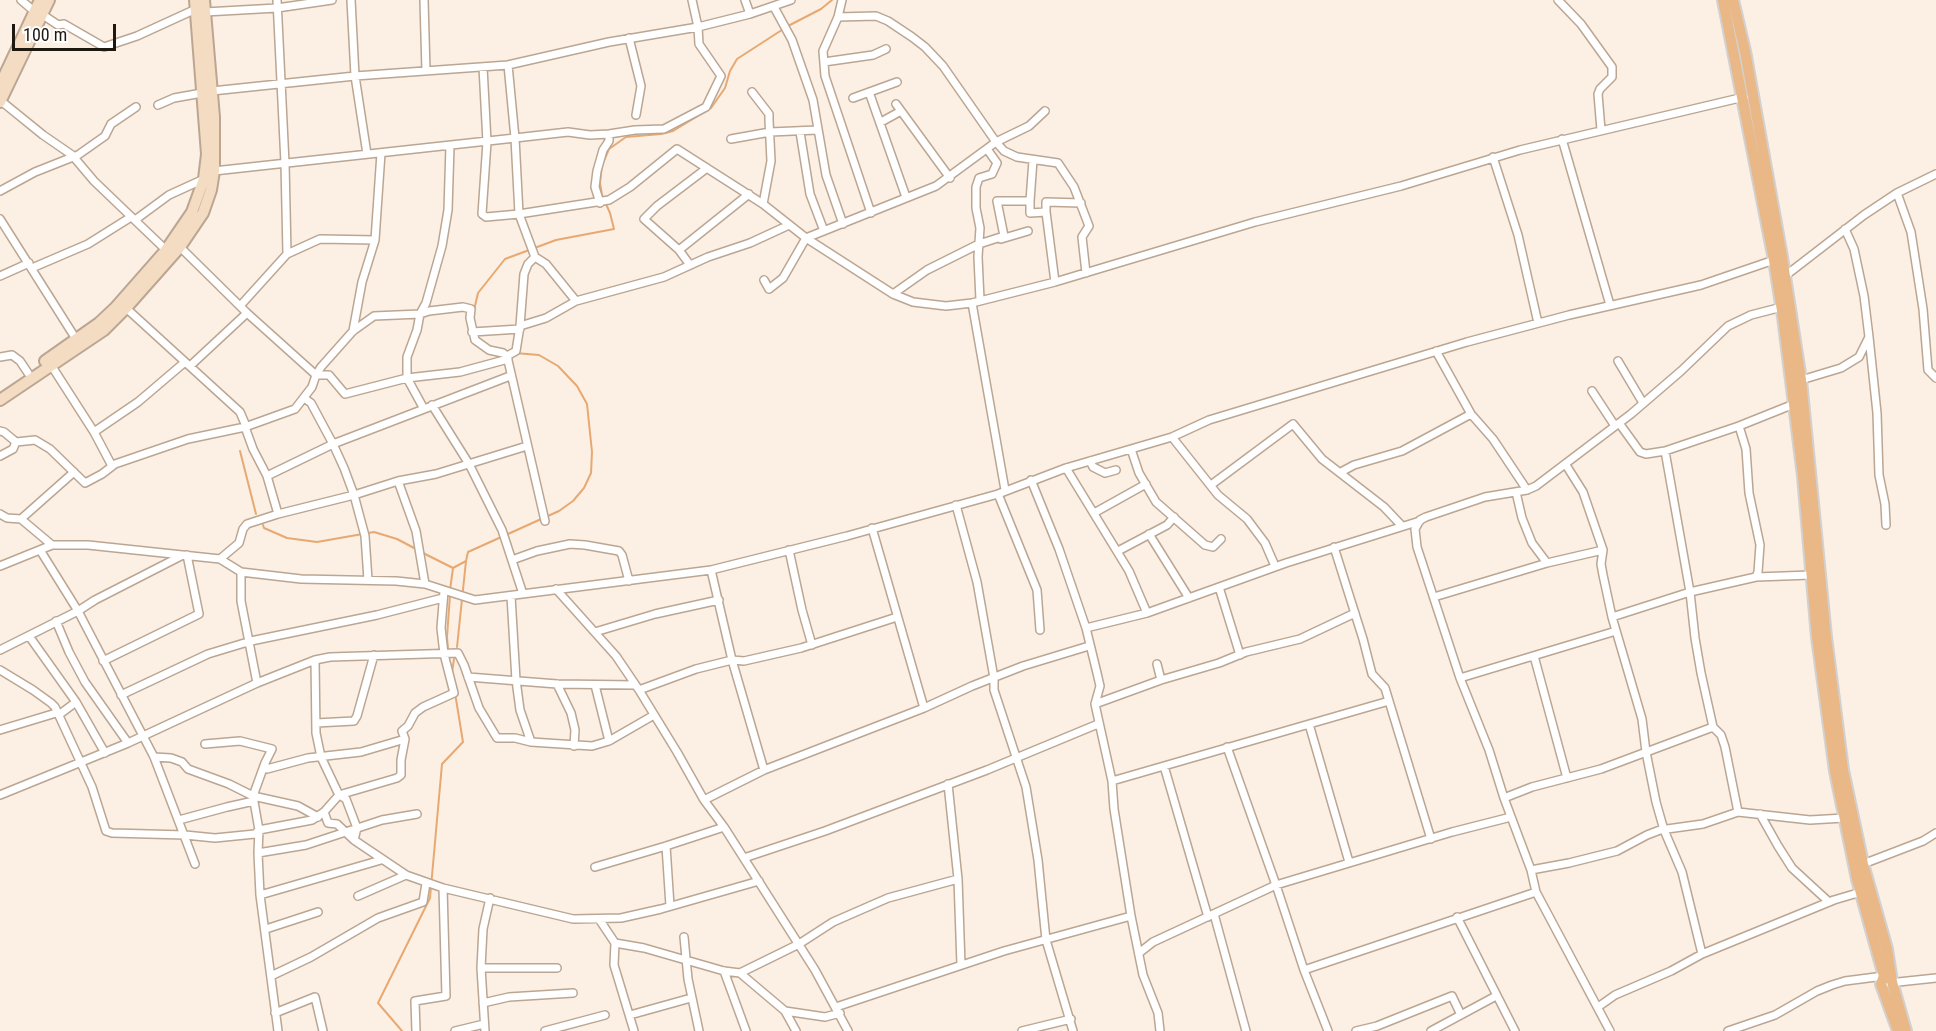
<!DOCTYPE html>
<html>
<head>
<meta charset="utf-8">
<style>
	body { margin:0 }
	#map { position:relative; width:1936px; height:1031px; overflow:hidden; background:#fcefe3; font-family:"Roboto Condensed",sans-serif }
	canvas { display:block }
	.scale { position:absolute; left:12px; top:24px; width:104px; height:27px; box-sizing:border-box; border:3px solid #1f1811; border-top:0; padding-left:8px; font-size:18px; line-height:21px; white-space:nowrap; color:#1f1811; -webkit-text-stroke:4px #fff; paint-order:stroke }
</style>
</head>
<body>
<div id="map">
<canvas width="1936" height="1031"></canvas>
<div class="scale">100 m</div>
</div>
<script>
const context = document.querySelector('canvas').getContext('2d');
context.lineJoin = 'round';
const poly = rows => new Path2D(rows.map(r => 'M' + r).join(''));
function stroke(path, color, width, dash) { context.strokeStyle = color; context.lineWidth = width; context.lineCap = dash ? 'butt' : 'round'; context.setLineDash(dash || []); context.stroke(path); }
stroke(poly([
	[474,325,474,310,478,293,505,259,556,240,614,229,610,213,602,195,600,183,602,165,609,149,626,137,661,134,673,131,711,108,725,88,730,71,737,59,788,26,821,9,832,0],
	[240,451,256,514],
	[263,525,264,528,287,538,317,542,374,532,397,539,416,549],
	[421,552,453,568],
	[450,590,453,568,466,561,468,552,559,511,573,501,584,488,591,473,592,452,587,404,577,386,558,366,539,355,515,353],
	[457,647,466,561],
	[449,661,447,637,450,595],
	[452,672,454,659],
	[402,1031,378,1003,430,898,442,764,463,742,455,693]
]), '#e7a971', 2);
const minor = poly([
	[21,0,35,12],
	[277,0,285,163,287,254],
	[351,0,355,76,367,154],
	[424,0,426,71],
	[745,0,750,14],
	[842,0,838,17,823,51,825,76,871,213],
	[1558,0,1581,24,1612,67,1612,77,1600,89,1598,94,1601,130],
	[774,7,792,40,813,100,826,175,843,224],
	[205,12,277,8,332,0],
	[43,15,58,25,64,24,104,47,137,36,196,9],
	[838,17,876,16,888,21,912,37,925,47,943,66,996,142,1004,151,1017,157,1058,163,1074,187,1089,226,1082,237,1086,273],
	[629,38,641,86,636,115],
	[824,62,873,55,886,49],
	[508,65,515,138,568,132,590,135,609,134,635,130,664,129,706,107,721,76,699,44,698,27,692,0],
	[483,67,487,142,482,214,486,217,519,214,535,257,546,264,576,301],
	[212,91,355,76,508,65,609,42,698,27,750,14,791,0],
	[752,92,769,114,769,120,771,161,763,204],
	[869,92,906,197],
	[853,98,897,82],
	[1,101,43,135,72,155,94,181,166,250],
	[896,104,950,178],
	[158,105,174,98,202,93],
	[881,122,901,111],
	[800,132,810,194,824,231],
	[731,139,770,132,817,130],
	[1562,139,1610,305],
	[1493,157,1518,235,1538,323],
	[214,171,515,138,519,214,609,200,630,187,677,149,763,204,806,238,893,294,913,302,946,306,972,303,1055,282,1255,222,1401,186,1520,150,1744,97],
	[0,191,35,172,78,155,105,136,111,124,136,107],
	[1897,193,1911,232,1923,309,1928,370,1936,378],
	[1030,201,1033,160],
	[600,203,595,187,597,171,603,150,609,141,609,134],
	[1046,212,1055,282],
	[0,219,76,339],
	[135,220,169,195,204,179],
	[1001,239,1028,231],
	[979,244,1004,236,997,201,1030,201,1030,213,1046,212,1046,202,1081,203],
	[180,247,247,313,316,375,329,375,345,394,407,378,460,372,508,359],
	[679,250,749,194],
	[690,265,679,250,644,219,657,206,707,168],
	[32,268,88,244,131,217],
	[0,276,29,263],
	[1785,276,1864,215,1897,193,1936,174],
	[764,280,769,289,783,278,806,238,936,186,996,142,1029,126,1045,111],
	[893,294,927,270,981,243],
	[980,300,978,257,980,228,976,208,976,187,979,178,992,174,997,163,987,149],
	[972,303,1005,490],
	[240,306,287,254,320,239,375,240],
	[126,308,240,412,246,426],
	[520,326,546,318,576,301,664,277,708,257,750,243,789,225],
	[353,331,362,282,375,240,381,153],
	[472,332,520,329],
	[1869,337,1877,413,1879,475,1885,504,1886,525],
	[1436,351,1471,414,1493,439,1527,490],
	[507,356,545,521],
	[507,356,516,351,520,326,524,274,528,264,535,257],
	[0,357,12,355,20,361,28,373],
	[1618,361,1643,403],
	[51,365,94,432,112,466],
	[190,366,247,313],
	[1801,380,1841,368,1859,357,1869,337,1864,296,1854,249,1845,229],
	[1592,391,1615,426],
	[304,398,311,403,333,444,344,468,354,495,365,536,368,580],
	[432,405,469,464,502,530,523,594],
	[424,409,407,378,407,357,417,330,420,314,426,303,442,246,448,210,450,146],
	[1619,423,1640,452,1646,454,1665,451,1739,426,1794,404],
	[245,427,253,449,267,476,278,514,354,495,398,481,436,474,527,446],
	[0,431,4,432,16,442,35,440,50,449,85,483,102,474,115,464,188,439,245,427,295,409,312,387,316,375,321,367,353,331,374,316,420,314,429,311,463,307,471,309,470,318,475,340,489,350,503,353,507,356],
	[94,432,138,402,185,362],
	[1172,437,1218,495,1247,519,1265,543,1275,566],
	[1131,449,1139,473,1156,502,1205,545,1213,547,1221,539],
	[1665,451,1690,592,1695,638,1701,673,1713,727,1721,735,1725,747,1738,812],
	[0,456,13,449,16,442],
	[1090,461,1093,467,1105,473,1116,470],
	[1566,465,1583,492,1603,550],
	[1066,468,1129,571,1147,613],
	[1341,472,1354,465,1402,451,1471,414],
	[267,476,333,444,510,376],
	[1031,480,1059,549,1086,628,1097,673,1100,686,1095,704,1112,781,1114,809,1131,916,1143,975,1158,1013,1160,1031],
	[398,481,416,531,425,584],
	[1211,485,1293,424,1322,459,1384,507,1402,526],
	[1516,492,1522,518,1532,543,1547,563,1603,550,1601,564,1603,575,1612,617,1642,719,1646,752,1656,802,1664,830,1682,872,1702,954],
	[998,494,1037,590,1040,630],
	[956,505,977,582,994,678,994,690,1026,787,1038,860,1046,940,1073,1031],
	[1094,513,1146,484],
	[0,514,7,518,21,519,52,545],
	[21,519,74,472],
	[872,528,924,708],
	[1149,534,1189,598],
	[1334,547,1363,639,1372,674,1385,688,1431,839],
	[40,550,78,611,154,757,195,864],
	[789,550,802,610,812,645],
	[1118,551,1167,525,1174,517],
	[220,559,239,543,243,529,247,524,278,514],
	[512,560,537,551,570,544,585,545,619,551,622,555,629,581],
	[0,566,52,545,88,545,220,559,241,572,301,579,396,581,425,584,475,600,711,570,847,536,998,494,1066,468,1172,437,1209,420,1467,342,1569,315,1701,285,1774,260],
	[711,570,732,660,764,770],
	[241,572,241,601,257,683],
	[1756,577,1811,575],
	[1219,587,1240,655],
	[556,589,616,656,639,690,677,752,704,800,724,827,815,970,848,1031],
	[511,596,516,680,520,710,531,742],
	[1434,597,1547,563],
	[1612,617,1690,592,1756,577,1758,572,1760,545,1749,493,1746,449,1739,426],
	[56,621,69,652,85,682,128,743],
	[1086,628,1147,613,1286,563,1420,521],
	[595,632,655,614,719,600],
	[29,636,76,702,105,753],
	[0,650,78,611,95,600,181,556],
	[1534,656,1567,778],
	[315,660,316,733,321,757,339,795,346,799,357,828,354,840,406,875,443,888,573,919,621,918,661,909,759,881],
	[103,661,199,614,187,555],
	[1157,664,1161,680],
	[0,670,33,690,51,703,55,707,92,787,106,831,112,833,185,835,215,838,255,834,259,830,312,820,324,812,339,795,397,778,401,775,401,760,405,739,402,731,408,726,415,713,423,707,454,693,444,654,441,628,444,591],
	[468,677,557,684,635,685],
	[1460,678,1616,631],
	[557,684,571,713,575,730,574,746],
	[595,685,609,741],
	[639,690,696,669,732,660,744,661,801,648,897,617],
	[121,695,208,654,251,641,377,615,443,598],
	[1095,704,1161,680,1219,663,1246,652,1300,639,1355,613],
	[316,723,354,721,357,716,374,655],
	[1309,724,1349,862],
	[0,730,56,713,60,714,76,702],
	[205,744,240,741,272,749,265,763,253,796,259,830,258,853,260,895,278,1031],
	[1227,747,1276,885,1304,970,1328,1031],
	[154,757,171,758,182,762,188,769,229,784,253,796,298,806,318,817],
	[265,765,267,769,308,758,361,752,405,739],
	[1164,766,1208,917],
	[1112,781,1389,701],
	[948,784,958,879,961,965],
	[0,795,128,743,257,683,315,660,330,657,458,653,464,665,479,708,497,738,515,738,531,742,592,746,609,741,654,715],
	[1504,798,1532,787,1601,769,1713,727],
	[704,800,764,770,924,708,972,686,1023,666,1089,646],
	[324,812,328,823,337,824,354,840],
	[1760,814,1778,846,1792,868,1829,902],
	[179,820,227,807,254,801],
	[666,846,670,906],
	[258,853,306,845,382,820,417,814],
	[744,858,825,831,987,770,1098,724],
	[1863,864,1923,841,1936,833],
	[595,867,666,846,724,827],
	[1531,870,1569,863,1617,851,1647,835,1660,830,1703,824,1738,812,1810,820,1844,818],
	[260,895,381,860],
	[358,896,406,875],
	[1214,914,1246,1031],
	[1457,917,1515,1031],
	[599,919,615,943,644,948,724,971,740,973,785,1011,825,1017,840,1013],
	[266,929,318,912],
	[684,937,688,979,699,1031],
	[615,943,614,965,634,1031],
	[1139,953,1153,942,1276,885,1452,832,1511,817],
	[481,968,557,968],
	[1304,970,1536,892],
	[724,971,746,1031],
	[740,973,799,944,833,922,888,898,958,879],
	[271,976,311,957,378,918,423,902,426,883],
	[1889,983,1936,978],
	[483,1003,509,997,573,993],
	[836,1007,1004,951,1131,916],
	[1598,1007,1615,995,1671,971,1702,954,1834,900,1861,892],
	[785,1011,796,1031],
	[275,1013,315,997,323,1031],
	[630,1015,691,998],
	[416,1031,415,1001,446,996,443,888],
	[455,1031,484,1024],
	[485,1031,481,968,483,929,490,898],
	[545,1031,605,1015],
	[1022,1031,1071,1019],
	[1356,1031,1377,1026,1452,996,1461,1015],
	[1431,1031,1496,996],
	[1610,1031,1536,892,1531,870,1504,798,1489,750,1460,678,1417,547,1415,529,1420,520,1426,517,1485,497,1527,490,1536,486,1631,414,1681,371,1728,326,1751,315,1782,307],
	[1728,1031,1775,1015,1817,991,1832,985,1845,981,1884,976]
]);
const secondary = poly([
	[0,85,40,0],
	[0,102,49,0],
	[45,361,99,323,115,308,166,250,192,212,204,179,207,154,195,0],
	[0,400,104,330,126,308,180,247,203,213,211,190,214,171,214,117,204,0]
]);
const primary = poly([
	[1723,0,1774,260,1783,317,1803,476,1817,637,1835,771,1857,879,1884,976,1881,984,1898,1031],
	[1733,0,1745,51,1782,257,1801,380,1826,637,1843,770,1863,864,1887,949,1892,982,1906,1031]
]);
stroke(minor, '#bba693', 10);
stroke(secondary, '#bba693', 14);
stroke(primary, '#d2d1cf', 14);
stroke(minor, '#fff', 7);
stroke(secondary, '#f4dcc2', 10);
stroke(primary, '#e9b886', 10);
</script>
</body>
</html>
